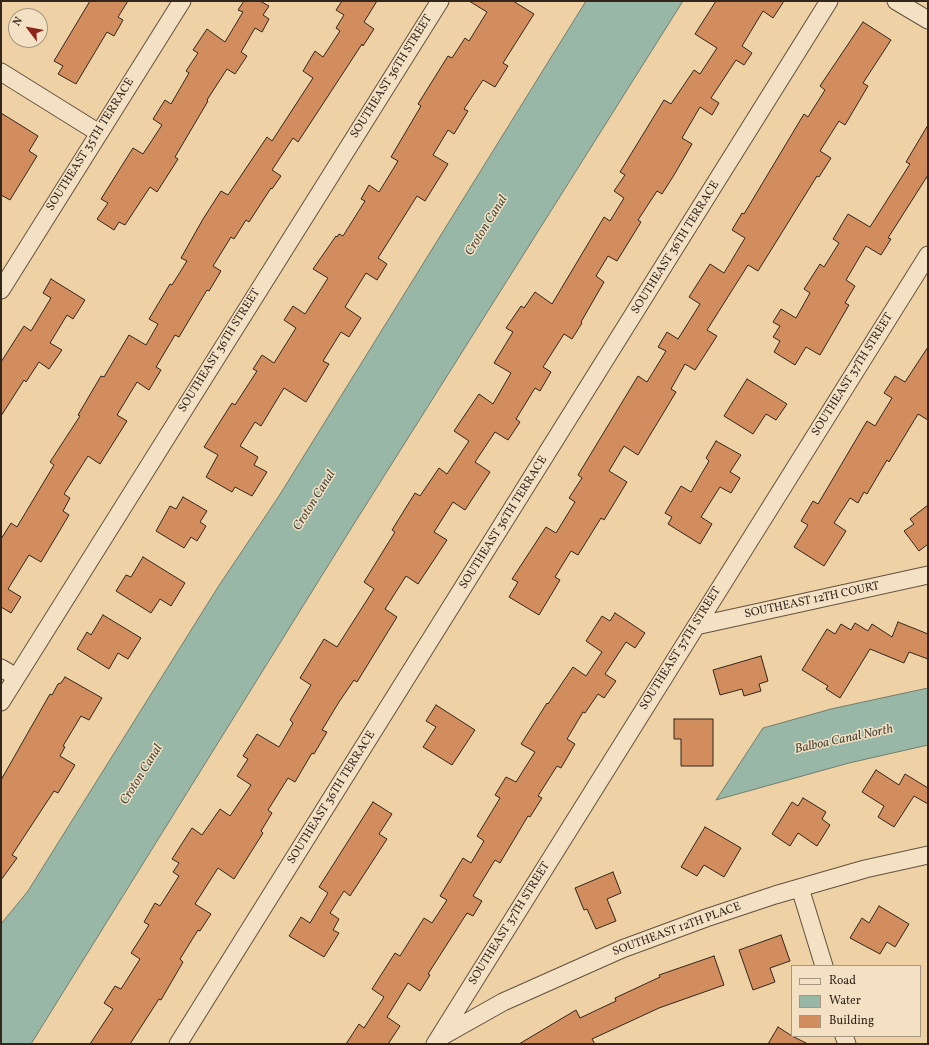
<!DOCTYPE html>
<html>
<head>
<meta charset="utf-8">
<style>
	body { margin:0 }
	#map { position:relative; width:929px; height:1045px; overflow:hidden; background:#eed1a4; font-family:Vollkorn,serif }
	canvas { display:block }
	.frame { position:absolute; inset:0; border:2px solid #32261d; pointer-events:none }
	.legend { position:absolute; left:791px; top:965px; width:130px; height:72px; box-sizing:border-box; background:#f4e1c4; border:1px solid #a69681; margin:0; padding:5px 7px; list-style:none; font-size:12px; color:#32261d }
	.legend li { display:flex; align-items:center; gap:8px; height:20px }
	.legend b { width:20px; border:1px solid #a69681 }
	.north { position:absolute; left:8px; top:8px; width:40px; height:40px; box-sizing:border-box; background:#f4e1c4; border:1px solid #a69681; border-radius:50%; rotate:302deg; font-size:11px; font-weight:700; line-height:16px; text-align:center; color:#32261d }
	.north::after { content:''; display:block; margin:auto; width:14px; height:18px; background:#8f2418; clip-path:polygon(50% 0,100% 100%,50% 72%,0 100%) }
</style>
</head>
<body>
<div id="map">
<canvas width="929" height="1045"></canvas>
<div class="frame"></div>
<ul class="legend">
<li><b style="height:5px;background:#f4e1c4"></b>Road</li>
<li><b style="height:11px;background:#99b7a6"></b>Water</li>
<li><b style="height:11px;background:#d18d5e"></b>Building</li>
</ul>
<div class="north">N</div>
</div>
<script>
const context = document.querySelector('canvas').getContext('2d');
context.lineJoin = 'round';
function fill(path, color) { context.fillStyle = color; context.fill(path, 'evenodd'); }
const poly = rows => new Path2D(rows.map(r => 'M' + r).join(''));
function stroke(path, color, width, dash) { context.strokeStyle = color; context.lineWidth = width; context.lineCap = dash ? 'butt' : 'round'; context.setLineDash(dash || []); context.stroke(path); }
function write(font, color, halo, rows, align = 'center') {
  context.font = font + ' Vollkorn,serif'; context.lineWidth = 3; context.setLineDash([]); context.textBaseline = 'middle'; context.strokeStyle = halo; context.fillStyle = color; for (const [text, x, y, turn = 0] of rows) {
    context.save(); context.translate(x, y); context.rotate((+turn || 0) * Math.PI / 180); context.textAlign = isNaN(turn) ? turn : align; if (halo) context.strokeText(text, 0, 0); context.fillText(text, 0, 0); context.restore();
  }
}
const water = poly([
	[586,1,683,1,352,527,31,1044,1,1044,1,924,28,891,218,587,279,496,586,1],
	[928,688,928,745,849,763,716,800,763,728,831,709,928,688]
]);
fill(water, '#99b7a6');
stroke(water, '#707d6f', 1);
const building = poly([
	[90,1,128,1,118,17,123,20,114,36,107,32,76,84,58,74,63,66,54,61,90,1],
	[244,1,260,1,269,6,263,15,269,19,262,32,255,28,241,52,247,56,235,74,227,69,207,100,208,101,175,157,178,159,157,192,150,187,125,225,119,222,114,230,97,219,108,203,101,199,133,148,143,154,162,125,153,119,165,100,171,104,189,73,186,71,198,53,193,50,207,29,225,42,243,12,238,10,244,1],
	[342,1,377,1,364,22,374,29,363,46,362,44,298,142,293,138,272,170,281,176,272,189,271,188,249,222,246,220,234,239,231,237,213,266,221,271,209,291,207,290,179,337,175,335,156,367,161,370,149,390,137,382,117,415,127,421,100,464,88,456,64,494,70,498,63,511,69,515,41,562,29,555,8,589,21,597,11,613,1,607,1,539,11,523,17,527,54,465,50,462,80,416,78,415,101,376,104,377,129,335,146,345,158,324,149,319,170,284,172,285,187,261,181,258,203,219,221,191,228,195,267,137,272,141,313,78,303,71,315,51,323,57,340,31,336,28,344,15,336,10,342,1],
	[469,1,513,1,534,14,503,63,508,66,495,87,483,80,464,109,468,111,454,134,448,130,433,155,448,164,425,201,417,196,378,258,387,264,377,280,366,273,345,307,361,318,349,337,341,332,323,361,329,364,306,402,284,388,261,426,255,422,240,446,258,457,254,465,267,472,252,496,235,487,232,492,206,477,218,455,204,447,232,403,235,405,257,371,253,369,262,355,274,363,296,328,284,320,293,306,305,314,328,278,313,269,336,236,337,237,339,234,343,236,365,201,361,199,369,185,379,192,398,161,391,157,421,106,418,104,448,56,452,58,465,38,469,41,487,12,469,1],
	[716,1,784,1,773,18,763,11,742,46,752,53,744,65,736,60,711,98,719,103,712,115,700,107,682,138,692,144,674,175,662,194,657,191,638,220,641,222,617,261,608,256,596,276,604,282,581,322,582,323,572,339,564,334,543,367,551,372,540,391,535,388,516,419,520,422,508,440,495,432,475,462,490,472,465,510,453,502,434,532,447,540,418,584,406,576,385,609,397,617,357,682,354,680,339,702,322,730,327,732,314,754,312,753,295,782,288,778,268,810,272,813,261,831,263,833,234,879,218,868,195,904,211,914,200,931,198,930,180,959,183,962,161,1000,159,999,130,1044,90,1044,113,1009,104,1003,115,986,121,989,140,959,131,953,149,925,144,922,155,903,160,906,179,876,173,872,179,863,172,859,192,828,202,835,220,809,230,816,251,785,237,776,248,759,243,756,257,734,279,747,293,723,290,720,311,685,300,678,324,639,337,647,374,589,364,582,395,532,392,530,415,493,420,496,439,468,447,474,469,441,454,431,479,394,493,404,511,373,494,363,513,332,506,328,521,306,524,308,535,292,552,304,604,217,610,221,624,198,614,191,625,175,620,172,664,100,671,104,694,70,700,74,717,48,695,34,716,1],
	[863,22,891,40,863,83,868,86,845,125,839,121,820,151,831,158,819,177,817,176,758,271,748,265,707,330,717,336,695,370,685,364,671,389,676,392,638,455,624,446,609,471,627,482,604,520,601,518,578,555,571,551,555,577,560,580,539,615,509,597,518,582,512,579,546,527,556,533,575,502,569,498,582,478,578,475,638,376,647,382,666,351,658,347,667,332,678,339,700,304,689,297,710,264,724,273,745,238,732,230,742,213,744,214,804,114,808,117,825,90,820,86,863,22],
	[1,113,38,136,29,151,37,156,10,200,1,195,1,113],
	[928,125,928,175,888,238,891,239,881,255,866,246,846,280,855,286,845,303,849,305,820,355,806,347,795,365,774,352,780,341,773,337,780,326,773,322,781,309,796,318,810,293,804,289,820,264,824,267,839,243,833,239,848,214,870,227,910,164,906,162,928,125],
	[51,279,85,300,73,319,67,315,50,343,62,350,49,369,39,362,26,382,24,380,1,416,1,362,24,326,31,331,51,298,43,293,51,279],
	[928,347,928,420,918,414,889,462,887,460,867,494,864,492,858,503,850,498,834,523,846,531,824,566,794,547,808,525,801,521,813,501,818,504,867,421,875,426,892,398,884,393,895,376,905,382,928,347],
	[747,379,787,404,776,420,766,414,753,434,724,416,747,379],
	[716,441,741,455,730,472,740,478,731,493,720,487,701,517,712,524,700,544,668,524,672,517,665,513,681,486,691,492,709,461,706,458,716,441],
	[183,497,207,511,200,522,206,526,197,541,191,537,184,548,156,531,170,506,176,509,183,497],
	[928,505,928,544,919,551,904,531,914,524,910,519,928,505],
	[143,557,185,583,171,606,160,599,151,613,116,591,126,575,131,577,143,557],
	[615,613,645,633,635,648,626,642,605,674,616,681,604,698,598,694,585,713,583,712,567,739,575,744,561,768,557,766,538,796,542,798,530,817,528,816,500,863,495,860,473,896,482,901,473,916,467,913,428,974,430,975,420,991,408,983,387,1017,400,1026,388,1044,346,1044,359,1024,364,1028,384,997,372,989,395,953,400,956,424,918,432,923,447,900,440,896,463,858,471,863,484,841,477,836,500,798,495,795,506,777,516,782,535,752,521,744,547,703,548,704,573,667,586,676,602,652,586,641,602,616,610,621,615,613],
	[103,615,141,638,128,659,118,653,109,669,77,649,87,632,91,635,103,615],
	[898,622,928,634,928,659,909,652,904,663,870,649,840,698,826,689,828,686,802,670,827,629,835,634,841,624,851,630,855,623,868,631,872,624,892,637,898,622],
	[761,656,768,681,759,684,761,691,744,696,742,689,720,695,713,670,761,656],
	[65,677,102,698,89,720,81,716,63,746,65,747,60,756,75,765,58,793,54,791,12,855,17,858,1,880,1,780,50,694,52,695,58,684,61,683,65,677],
	[436,705,475,730,452,765,423,747,436,727,426,721,436,705],
	[674,719,713,719,713,766,681,766,681,739,674,739,674,719],
	[876,770,899,785,905,774,928,788,928,804,914,796,894,827,878,817,884,806,862,792,876,770],
	[803,798,826,812,822,819,830,825,817,846,798,833,790,846,772,834,792,802,798,806,803,798],
	[373,802,392,814,379,834,387,839,350,896,344,891,330,913,339,919,333,930,339,933,324,957,289,936,301,917,310,923,328,893,319,887,373,802],
	[705,827,741,848,724,877,704,865,697,876,681,867,705,827],
	[613,872,621,893,607,899,616,921,596,929,587,909,584,910,575,888,613,872],
	[879,906,909,924,895,947,887,942,880,954,850,938,862,918,869,923,879,906],
	[781,935,790,961,770,968,775,982,753,990,739,950,781,935],
	[714,956,724,985,659,1008,592,1039,595,1044,519,1044,576,1010,580,1018,616,1001,615,998,660,977,659,975,714,956],
	[778,1027,792,1036,808,1044,768,1044,778,1027]
]);
fill(building, '#d18d5e');
stroke(building, '#32261d', 1);
const minor = poly([
	[896,1,928,20],
	[1,72,99,133],
	[1,290,182,1],
	[696,626,928,575],
	[1,668,16,677],
	[1,702,440,1],
	[800,888,824,966],
	[844,1036,847,1044],
	[439,1038,503,1002,622,949,706,918,775,895,865,869,928,855],
	[178,1044,829,1],
	[435,1044,928,255]
]);
stroke(minor, '#61513f', 19);
stroke(minor, '#f4e1c4', 17);
write('12px', '#32261d', '#f4e1c4', [
	["SOUTHEAST 36TH STREET",392,77,-58],
	["SOUTHEAST 35TH TERRACE",91,145,-58],
	["SOUTHEAST 36TH TERRACE",676,248,-58],
	["SOUTHEAST 36TH STREET",220,351,-58],
	["SOUTHEAST 37TH STREET",853,375,-58],
	["SOUTHEAST 36TH TERRACE",504,523,-58],
	["SOUTHEAST 12TH COURT",812,601,-12],
	["SOUTHEAST 37TH STREET",681,649,-58],
	["SOUTHEAST 36TH TERRACE",332,798,-58],
	["SOUTHEAST 37TH STREET",510,924,-58],
	["SOUTHEAST 12TH PLACE",677,930,-20]
]);
write('italic 13px', '#4c4a3f', '#f4e1c4', [
	["Croton Canal",487,226,-58],
	["Croton Canal",315,501,-58],
	["Balboa Canal North",844,740,-12],
	["Croton Canal",142,775,-58]
]);
</script>
</body>
</html>
